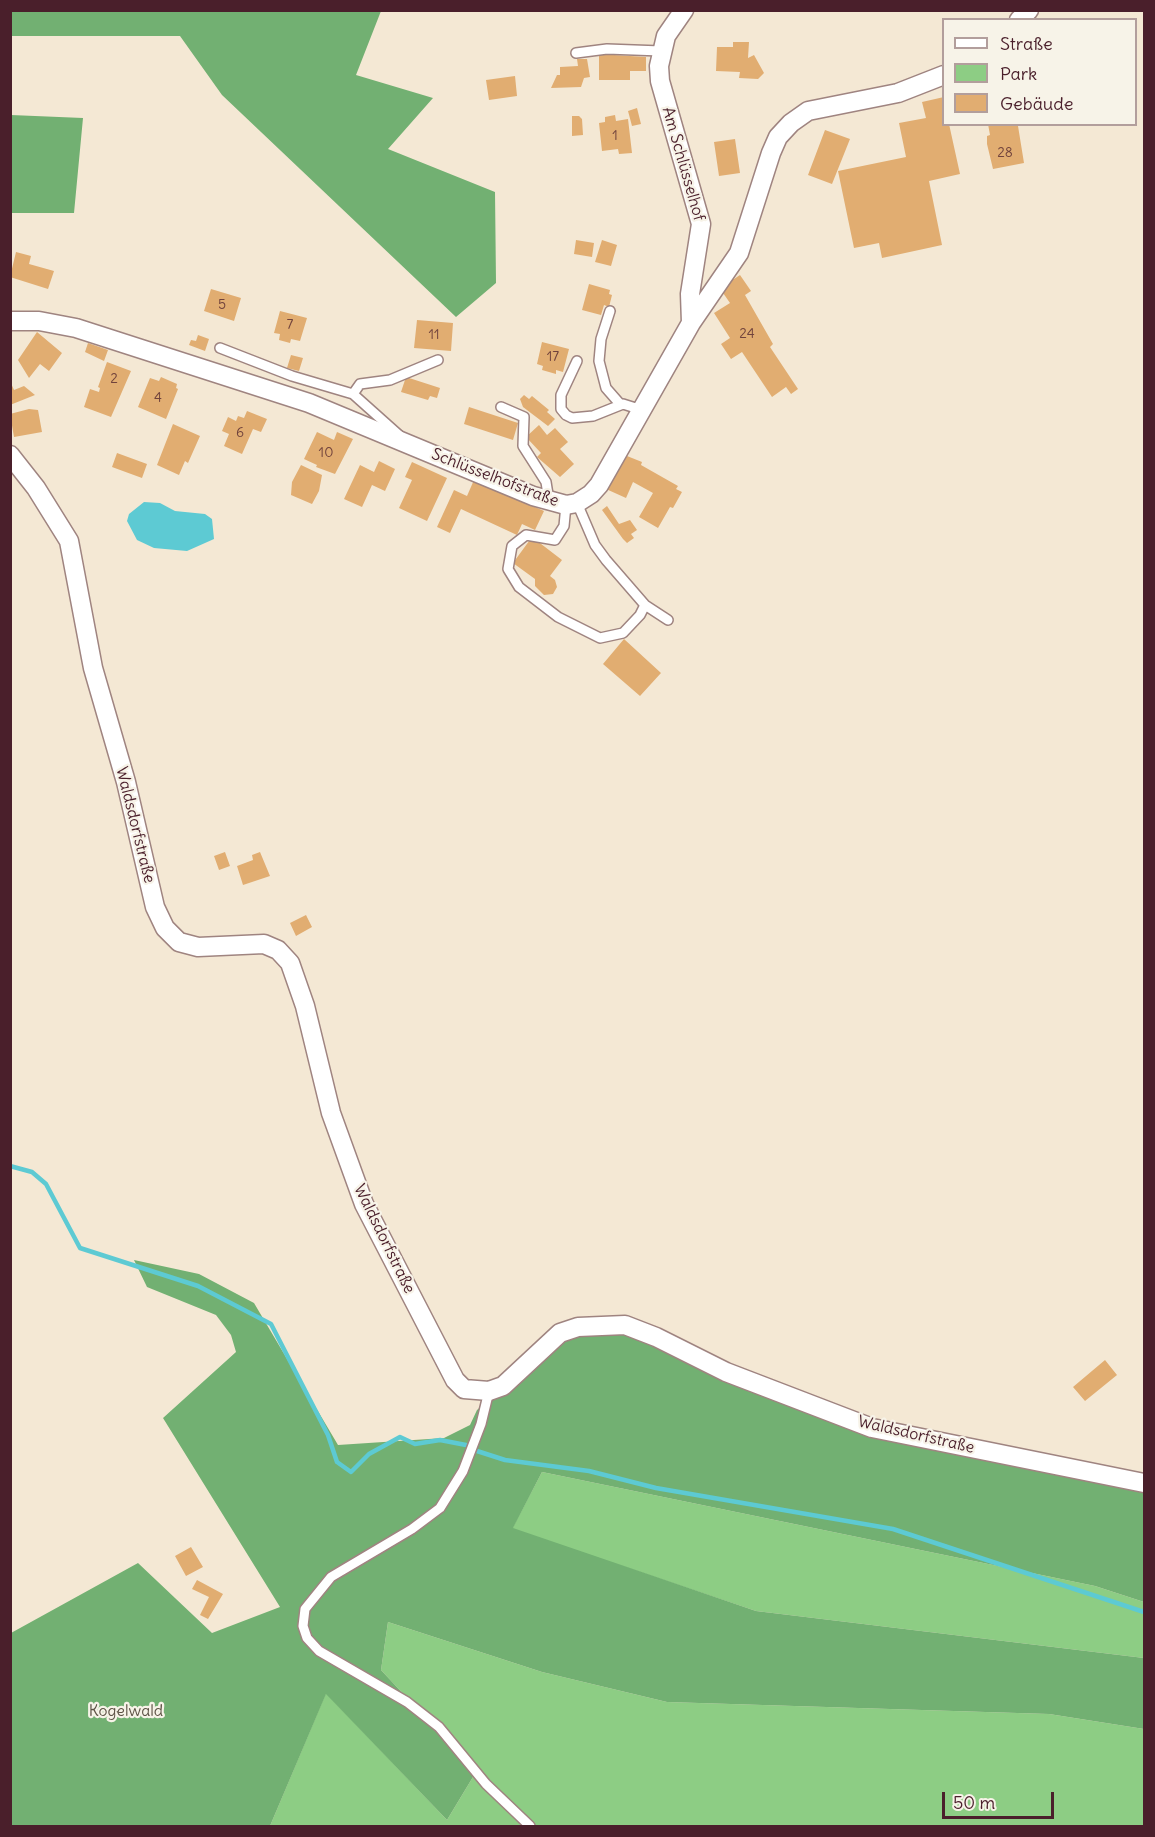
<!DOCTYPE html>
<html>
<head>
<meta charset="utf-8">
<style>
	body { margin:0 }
	#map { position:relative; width:1155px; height:1837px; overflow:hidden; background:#f4e8d4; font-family:Delius,sans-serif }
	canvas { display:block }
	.frame { position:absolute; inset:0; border:12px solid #4a1f2b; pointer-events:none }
	.legend { position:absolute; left:942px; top:18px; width:195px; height:108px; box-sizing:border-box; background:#f7f3e8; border:2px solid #b29e9c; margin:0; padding:8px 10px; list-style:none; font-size:18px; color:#4a1f2b }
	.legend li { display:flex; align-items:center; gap:12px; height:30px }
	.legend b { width:30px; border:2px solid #b29e9c }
	.scale { position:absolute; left:942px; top:1792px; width:112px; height:27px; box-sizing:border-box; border:3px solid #4a1f2b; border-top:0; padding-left:8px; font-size:18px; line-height:21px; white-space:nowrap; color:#4a1f2b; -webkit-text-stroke:4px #f7f3e8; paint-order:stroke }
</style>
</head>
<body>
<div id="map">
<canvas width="1155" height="1837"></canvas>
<div class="frame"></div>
<ul class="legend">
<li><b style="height:8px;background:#fff"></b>Straße</li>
<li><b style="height:16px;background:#8dcd84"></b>Park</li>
<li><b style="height:16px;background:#e1ad71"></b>Gebäude</li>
</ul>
<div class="scale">50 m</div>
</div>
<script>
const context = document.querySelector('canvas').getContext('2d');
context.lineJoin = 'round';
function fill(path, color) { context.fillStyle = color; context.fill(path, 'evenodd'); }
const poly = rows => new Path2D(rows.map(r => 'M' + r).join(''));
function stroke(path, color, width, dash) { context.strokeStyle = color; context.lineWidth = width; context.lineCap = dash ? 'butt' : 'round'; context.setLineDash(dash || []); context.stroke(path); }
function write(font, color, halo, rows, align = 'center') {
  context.font = font + ' Delius,sans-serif'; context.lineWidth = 4.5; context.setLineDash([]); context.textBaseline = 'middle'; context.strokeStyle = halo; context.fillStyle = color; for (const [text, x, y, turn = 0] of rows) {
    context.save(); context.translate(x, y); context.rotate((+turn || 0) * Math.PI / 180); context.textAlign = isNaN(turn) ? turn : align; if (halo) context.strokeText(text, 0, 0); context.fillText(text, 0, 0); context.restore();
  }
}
fill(poly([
	[542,1472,1095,1586,1144,1602,1144,1658,756,1611,512,1529],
	[388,1622,542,1672,667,1702,1049,1714,1144,1729,1144,1826,270,1826,326,1693,447,1820,476,1772,381,1670]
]), '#8dcd84');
fill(poly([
	[10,11,381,11,356,75,433,98,388,149,495,192,496,283,456,317,222,95,180,36,11,36],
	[11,115,83,118,74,213,11,213],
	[134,1260,199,1274,254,1303,338,1445,444,1438,470,1425,477,1410,563,1335,622,1330,776,1399,1144,1486,1144,1602,1095,1586,542,1472,513,1528,756,1611,1144,1658,1144,1729,1049,1714,667,1702,542,1672,388,1622,381,1670,476,1772,447,1820,326,1694,270,1826,11,1826,11,1633,138,1563,212,1633,280,1607,163,1418,236,1352,231,1335,216,1315,147,1287]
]), '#72b072');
fill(poly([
	[144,502,160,503,175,511,205,514,212,519,214,539,187,551,154,548,137,540,127,521,129,514]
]), '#5dcad3');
stroke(poly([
	[10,1166,32,1172,46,1184,80,1248,198,1286,271,1324,328,1435,337,1462,351,1472,369,1454,400,1437,415,1444,440,1440,466,1445],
	[477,1451,505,1460,589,1471,656,1488,893,1529,1144,1612]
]), '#5dcad3', 4.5);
fill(poly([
	[733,42,749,42,748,58,754,55,764,73,758,79,739,78,740,72,716,71,717,47,733,47],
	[599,54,646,57,646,71,630,71,630,80,599,80],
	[577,59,587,59,590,77,584,78,581,87,551,88,557,75,560,75,560,67,578,66],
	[515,76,517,96,489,100,486,80],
	[944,97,944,124,949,124,960,174,929,181,942,245,882,258,879,243,854,248,838,171,906,157,899,123,926,118,922,102],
	[637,108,641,124,632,126,628,111],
	[615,115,616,121,628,119,632,153,619,154,618,149,602,151,599,123,605,122,605,117],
	[572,116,579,116,582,119,583,135,572,136],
	[988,124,1018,126,1024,163,993,169,987,144,987,136,990,135],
	[825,130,850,139,832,184,808,175],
	[735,139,740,173,719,176,714,142],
	[576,240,594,243,592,257,574,254],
	[602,240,617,245,611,266,595,262],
	[16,252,31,256,29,264,54,271,48,289,10,277],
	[740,275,751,291,745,295,773,344,770,347,798,389,791,394,786,387,772,397,742,352,731,359,721,344,730,338,714,313,730,303,721,290,732,276,734,279],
	[589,284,610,290,609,294,612,295,609,307,604,305,601,315,582,310],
	[211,289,241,298,234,321,204,311],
	[280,311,307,318,300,341,291,339,290,343,279,340,280,334,274,333],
	[417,320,453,323,451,351,414,348],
	[37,332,62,353,49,371,40,364,29,378,18,360],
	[198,335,209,339,205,351,189,345,191,340,196,341],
	[542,342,569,349,563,372,556,370,556,374,542,370,543,366,537,364],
	[88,343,108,350,104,361,85,352],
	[291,355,303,358,299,371,287,368],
	[107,362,131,371,111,417,84,407,90,389,99,392,100,388,98,387],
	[161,377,177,384,176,388,178,389,166,419,138,407,150,378,159,381],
	[406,377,440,388,437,398,430,396,428,400,401,392],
	[10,381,14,390,24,386,35,395,10,405],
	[524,395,529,399,532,396,549,410,547,412,555,419,548,426,523,407,520,399],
	[469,407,518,423,513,440,464,424],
	[29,409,38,410,42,432,14,437,10,414],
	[247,411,267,419,261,432,253,429,242,454,224,446,229,434,222,431,228,417,236,421,238,416,244,418],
	[173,424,200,436,188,463,185,461,179,475,157,465],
	[539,425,547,435,555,428,568,442,560,449,574,464,560,477,537,457,541,453,526,437],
	[317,432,334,440,337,432,353,439,335,474,316,467,317,465,304,459],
	[117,453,147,464,142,478,112,467],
	[622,454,642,462,641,465,678,486,676,489,682,492,673,508,670,507,658,528,639,517,653,493,633,482,626,498,606,489],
	[379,461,395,469,385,491,372,485,362,507,344,499,360,465,374,472],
	[412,462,447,478,427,521,399,508,412,480,405,477],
	[301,465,322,475,319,491,312,504,291,495,292,482],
	[474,480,544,511,535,530,522,524,517,535,461,509,450,533,437,527,454,490,467,496],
	[607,506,619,524,630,520,637,530,631,534,634,538,627,543,623,539,602,510],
	[532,537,562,560,550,576,555,580,557,587,553,594,544,595,535,586,535,579,513,563],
	[624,639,661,673,640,696,603,664],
	[225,852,230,866,219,870,214,856],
	[260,852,270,876,243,885,237,866,253,860,252,855],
	[306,915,312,927,296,936,290,923],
	[1105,1360,1117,1375,1085,1401,1073,1387],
	[191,1547,203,1567,186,1576,175,1556],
	[197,1580,223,1594,208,1619,200,1615,209,1597,192,1589]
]), '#e1ad71');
const lane = poly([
	[576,53,607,49,661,51],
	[610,311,601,339,599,361,606,388,620,404],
	[220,348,292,376,353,394,400,436],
	[577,361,561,395,561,409,566,415,572,418,593,416,623,404,642,410],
	[353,394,360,384,390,380,438,360],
	[501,407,524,417,523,446,546,482,549,501],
	[577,503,595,545,606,560,645,605,668,620],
	[566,505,564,526,555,540,526,535,512,546,508,569,519,587,558,617,600,638,623,633,640,615,645,605],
	[489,1391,481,1424,463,1471,440,1508,412,1529,331,1577,305,1609,303,1626,307,1638,319,1651,407,1702,439,1727,486,1784,530,1826]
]);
const street = poly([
	[684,10,666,36,659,66,660,81,701,224,690,294,691,323],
	[1019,20,1029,10],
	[10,321,39,321,76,328,309,403,533,496,566,505,577,503,591,494,599,485,691,323,739,253,771,153,778,137,791,123,808,111,898,93,944,75],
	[10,455,36,488,69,541,93,668,126,782,155,907,165,928,179,942,198,947,264,944,278,950,290,963,305,1006,331,1113,364,1204,455,1380,464,1389,489,1391,503,1386,560,1333,578,1327,625,1325,656,1337,726,1372,872,1428,1144,1483]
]);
stroke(lane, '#9f8480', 12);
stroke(street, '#9f8480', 21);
stroke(lane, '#fff', 9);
stroke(street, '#fff', 18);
write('14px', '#70423c', null, [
	["1",615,136],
	["28",1005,153],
	["5",222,305],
	["7",290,325],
	["24",747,334],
	["11",434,335],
	["17",553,357],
	["2",114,379],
	["4",158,398],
	["6",240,433],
	["10",326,453]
]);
write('16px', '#4a1f2b', '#f7f3e8', [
	["Am Schlüsselhof",683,164,74],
	["Schlüsselhofstraße",495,478,21],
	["Waldsdorfstraße",135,825,76],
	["Waldsdorfstraße",384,1239,64],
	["Waldsdorfstraße",916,1435,13]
]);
write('16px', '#5e5346', '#f7f3e8', [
	["Kogelwald",126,1711]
]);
</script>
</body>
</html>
